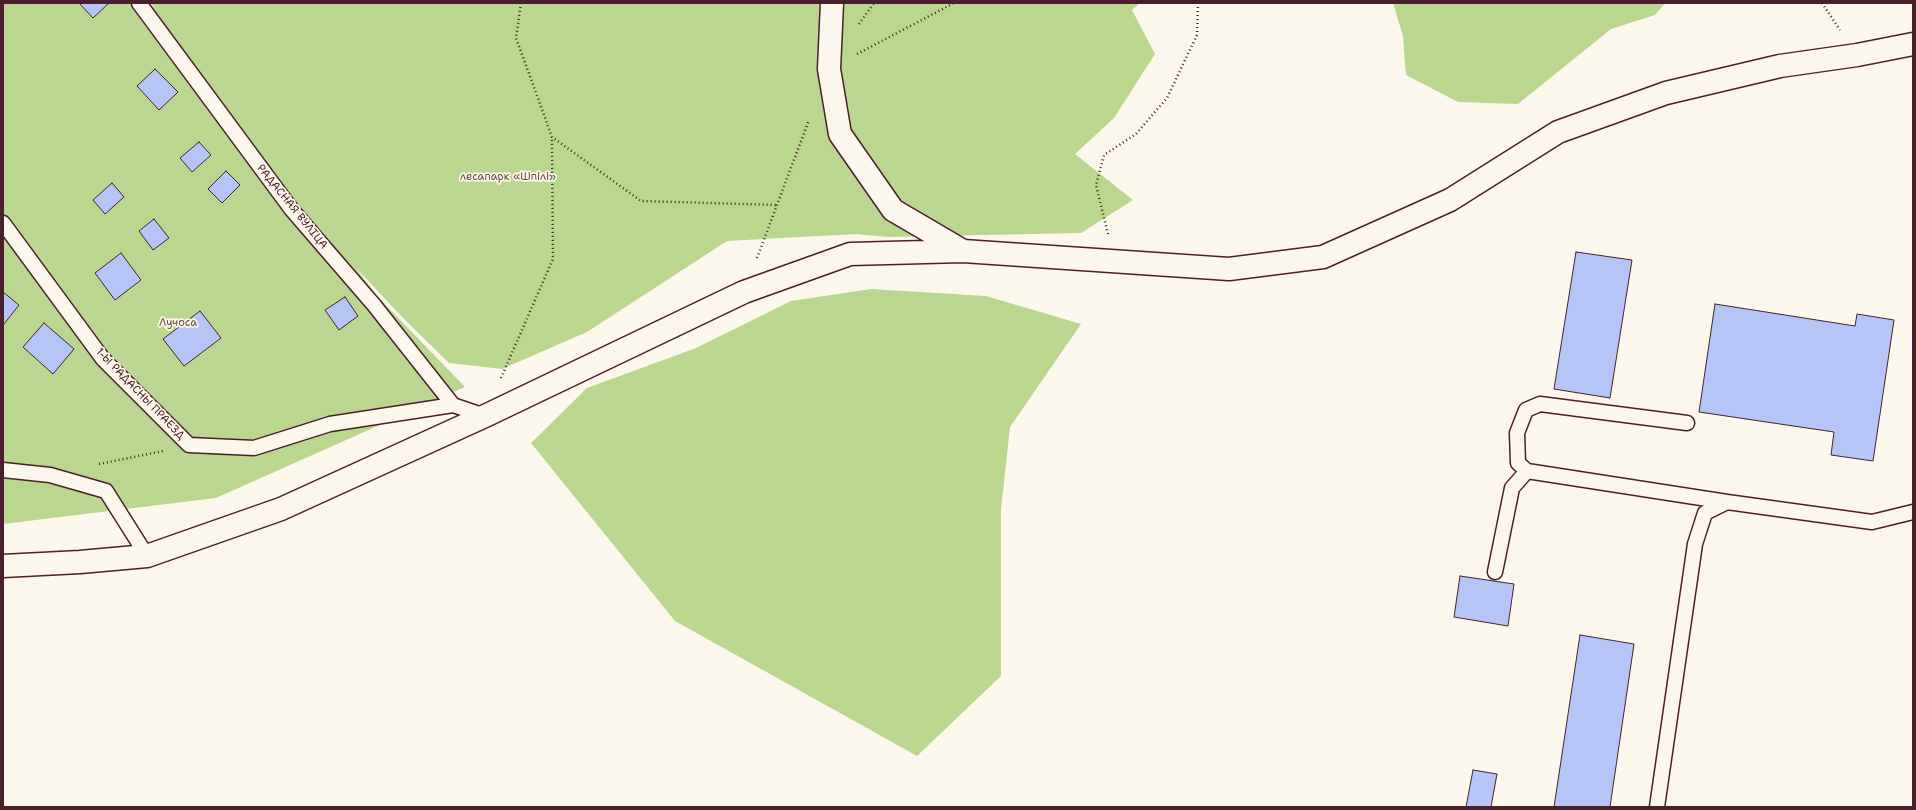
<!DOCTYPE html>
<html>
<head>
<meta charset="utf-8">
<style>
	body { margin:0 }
	#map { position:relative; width:1916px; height:810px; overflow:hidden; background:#fbf7ec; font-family:"Shantell Sans",sans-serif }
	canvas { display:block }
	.frame { position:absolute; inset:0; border:4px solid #4a1f2b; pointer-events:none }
</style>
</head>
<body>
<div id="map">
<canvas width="1916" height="810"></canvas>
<div class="frame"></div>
</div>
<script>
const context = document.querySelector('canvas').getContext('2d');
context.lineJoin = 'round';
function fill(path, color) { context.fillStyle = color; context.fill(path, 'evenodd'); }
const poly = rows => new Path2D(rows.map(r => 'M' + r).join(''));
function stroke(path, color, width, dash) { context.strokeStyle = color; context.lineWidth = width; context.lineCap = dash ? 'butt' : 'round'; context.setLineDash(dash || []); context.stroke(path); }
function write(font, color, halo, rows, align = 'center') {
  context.font = font + ' "Shantell Sans",sans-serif'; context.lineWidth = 3.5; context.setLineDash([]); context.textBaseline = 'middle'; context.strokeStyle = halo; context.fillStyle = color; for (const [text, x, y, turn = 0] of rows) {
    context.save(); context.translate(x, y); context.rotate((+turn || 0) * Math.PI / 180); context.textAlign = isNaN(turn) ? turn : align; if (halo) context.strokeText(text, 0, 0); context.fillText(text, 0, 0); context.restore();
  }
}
fill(poly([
	[3,3,150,3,157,11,151,3,1140,3,1132,10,1155,54,1114,118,1075,154,1133,200,1081,233,889,237,856,234,727,241,587,332,502,369,449,363,404,319,356,268,378,297,465,387,216,498,3,524],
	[1393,3,1665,3,1655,15,1611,29,1518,104,1458,102,1406,75,1403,36],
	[871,289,986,296,1081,324,1010,427,1001,509,1001,676,917,756,675,621,531,443,587,388,696,348,791,301]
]), '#bbd78f');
const building = poly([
	[79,3,109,3,93,18,79,3],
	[155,69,178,92,159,110,137,86,155,69],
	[199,142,211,155,192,172,180,158,199,142],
	[226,171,240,185,222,203,208,189,226,171],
	[112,183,124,197,105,214,93,200,112,183],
	[154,219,169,238,153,250,139,231,154,219],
	[1576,252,1632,260,1610,398,1554,389,1576,252],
	[121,253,141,280,115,300,95,273,121,253],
	[3,292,19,305,4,324,3,324,3,292],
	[345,297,358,316,339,330,325,310,345,297],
	[1715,304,1855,326,1857,314,1894,320,1873,461,1831,455,1834,432,1699,412,1715,304],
	[200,311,221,338,184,366,163,339,200,311],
	[44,323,74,349,53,374,23,347,44,323],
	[1460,576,1514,584,1508,626,1454,617,1460,576],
	[1580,635,1634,644,1610,807,1554,807,1580,635],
	[1473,770,1497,774,1491,807,1466,807,1473,770]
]);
fill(building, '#b5c6f6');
stroke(building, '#4a1f2b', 1);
const service = poly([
	[139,3,292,210,374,305,453,405],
	[3,223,103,359,189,445,254,448,330,424,453,405,485,416],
	[1687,423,1540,404,1526,410,1517,433,1518,463,1527,471,1727,502],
	[3,470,50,475,106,491,147,556],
	[1495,572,1512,488,1527,471],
	[1657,807,1695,544,1705,513,1727,502,1872,522,1913,512]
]);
const minor = poly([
	[832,3,829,69,840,134,893,210,963,251],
	[3,566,80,562,147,556,281,509,485,416,744,292,850,254,963,251,1229,269,1323,257,1450,200,1558,132,1666,93,1780,66,1857,55,1913,44]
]);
stroke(service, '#4a1f2b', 17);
stroke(minor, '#4a1f2b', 25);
stroke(poly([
	[521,3,516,38,552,137,641,201,777,205],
	[1822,3,1840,30],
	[859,24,874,3],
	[857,54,954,3],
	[1108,234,1096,185,1104,155,1136,134,1167,98,1197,35,1198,3],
	[757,258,809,120],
	[501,378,553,259,552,138],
	[99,464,163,451]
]), '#4a1f2b', 2.5, [1, 3]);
stroke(service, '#fbf7ec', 14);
stroke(minor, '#fbf7ec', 22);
write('11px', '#664d44', '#fbf7ec', [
	["лесапарк «Шпілі»",508,177],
	["Лучоса",178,323]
]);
write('11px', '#4a1f2b', '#fbf7ec', [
	["РАДАСНАЯ ВУЛІЦА",292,207,51],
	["1-Ы РАДАСНЫ ПРАЕЗД",140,394,46]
]);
</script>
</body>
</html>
